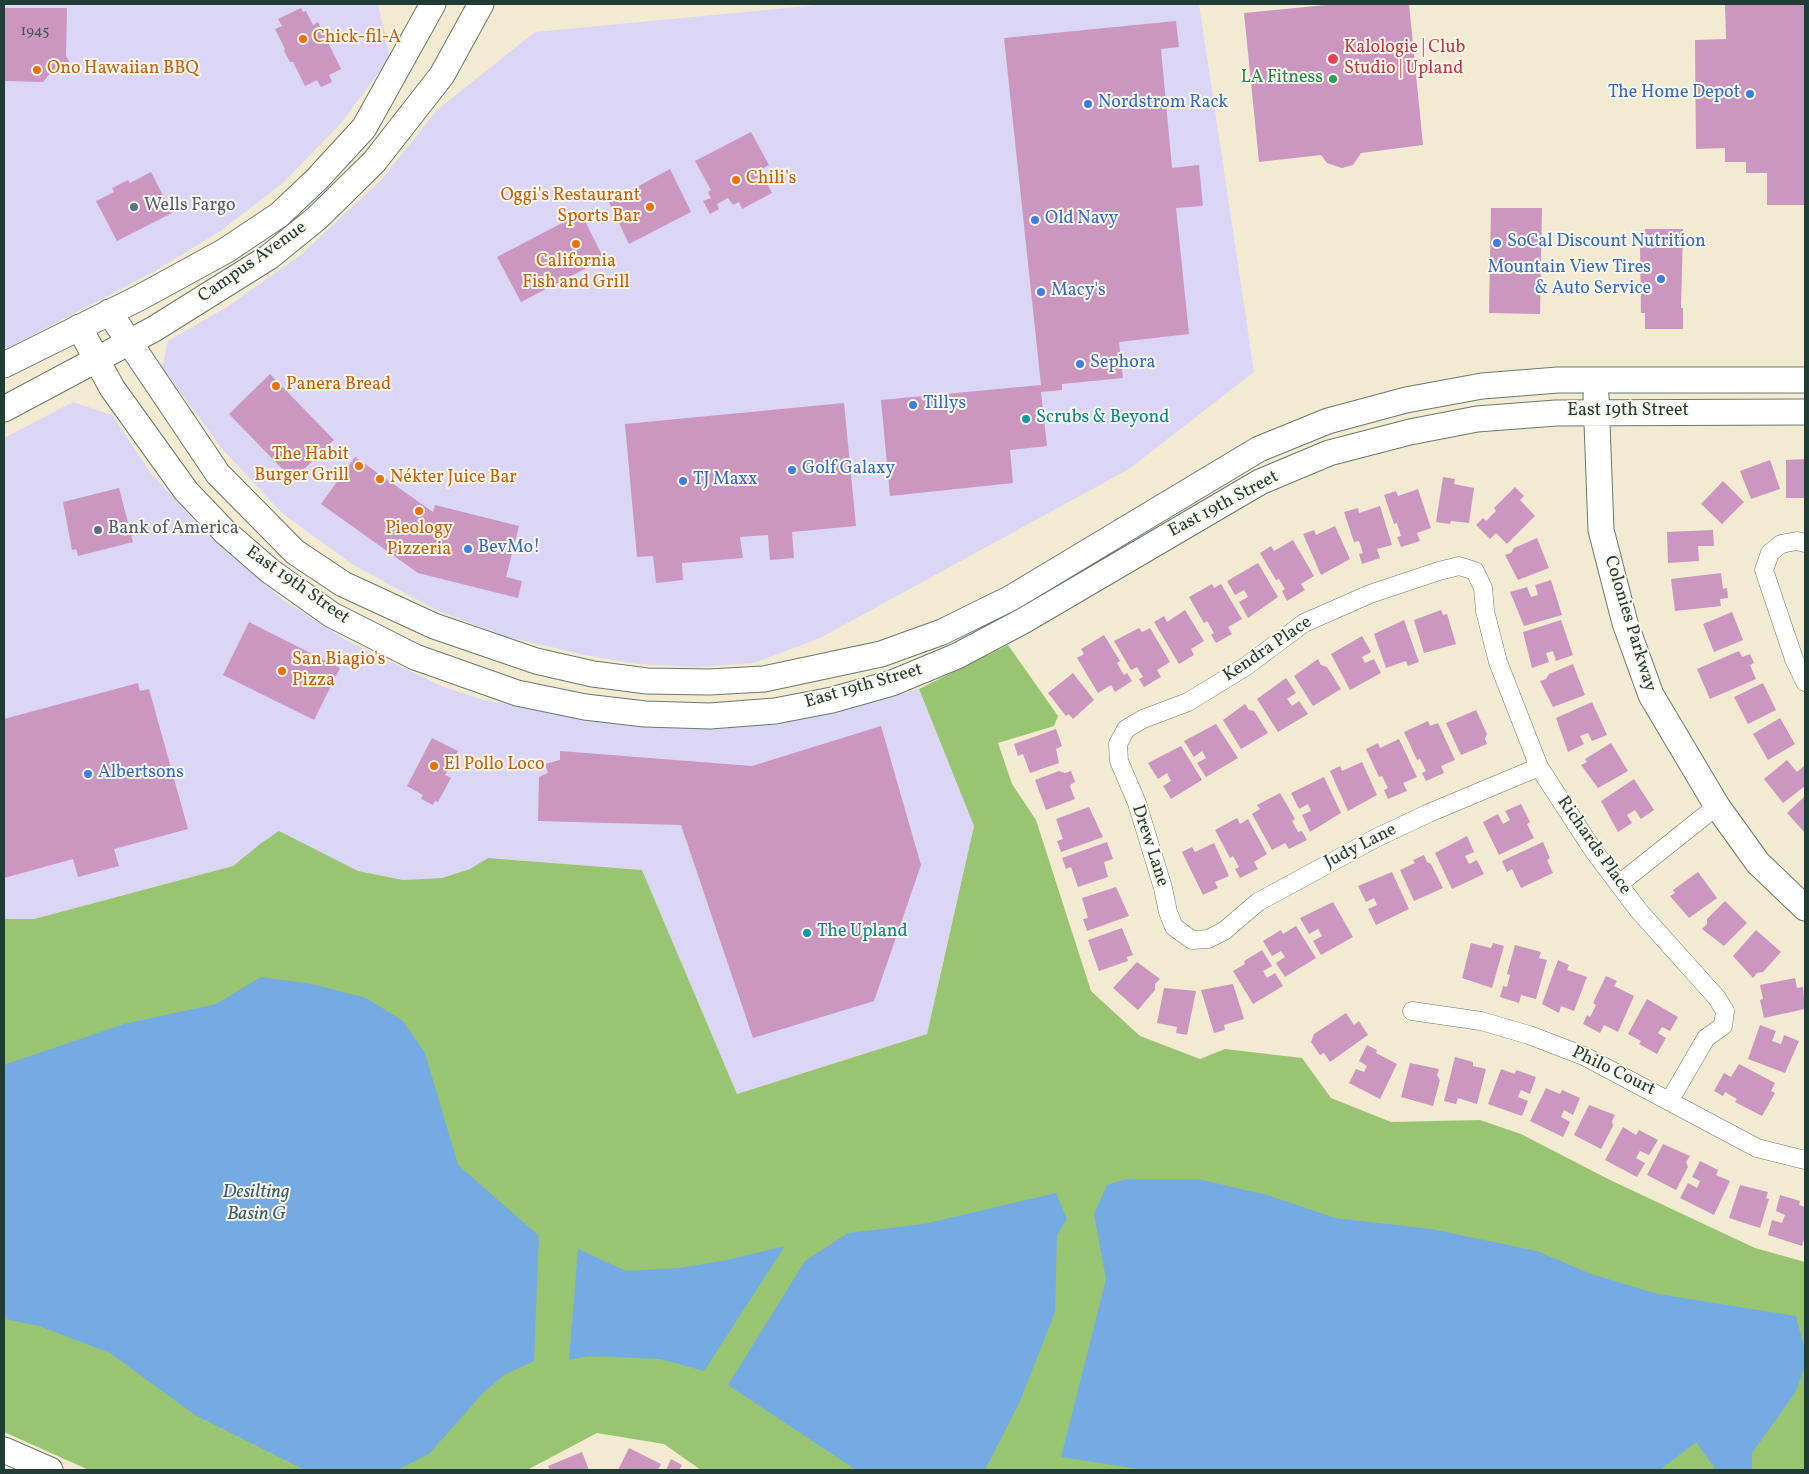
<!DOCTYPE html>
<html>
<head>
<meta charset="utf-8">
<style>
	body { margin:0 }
	#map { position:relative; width:1809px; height:1474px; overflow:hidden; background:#f3ead2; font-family:Vollkorn,serif }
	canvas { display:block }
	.frame { position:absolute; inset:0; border:5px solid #1f3d34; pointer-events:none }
</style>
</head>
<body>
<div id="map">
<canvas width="1809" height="1474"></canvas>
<div class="frame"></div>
</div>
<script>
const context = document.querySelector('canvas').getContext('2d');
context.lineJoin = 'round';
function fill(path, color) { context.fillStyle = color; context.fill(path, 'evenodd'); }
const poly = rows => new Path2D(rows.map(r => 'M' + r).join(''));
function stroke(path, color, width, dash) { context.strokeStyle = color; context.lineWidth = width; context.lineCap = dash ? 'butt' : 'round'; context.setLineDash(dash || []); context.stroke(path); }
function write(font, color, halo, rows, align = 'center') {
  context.font = font + ' Vollkorn,serif'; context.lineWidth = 4; context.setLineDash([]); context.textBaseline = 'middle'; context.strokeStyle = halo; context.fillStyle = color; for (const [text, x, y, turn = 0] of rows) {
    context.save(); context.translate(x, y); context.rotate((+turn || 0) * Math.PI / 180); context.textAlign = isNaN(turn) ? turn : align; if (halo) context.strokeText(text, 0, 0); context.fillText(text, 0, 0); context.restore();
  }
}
fill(poly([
	[4,4,378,4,390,58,341,123,284,182,222,230,155,271,4,350],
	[829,4,1199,4,1254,372,1129,469,820,638,754,663,696,667,637,664,585,655,504,636,436,610,352,564,283,514,223,450,162,367,168,341,227,307,302,254,383,178,437,110,535,32],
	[73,402,112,415,150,472,200,527,283,600,346,640,439,685,483,700,581,716,661,725,746,727,836,713,919,689,974,826,927,1034,737,1094,642,870,488,858,470,869,442,878,403,880,358,871,321,854,260,844,233,866,34,919,4,919,4,438]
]), '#dcd6f6');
fill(poly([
	[1008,645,1058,716,1054,726,998,743,1012,784,1036,820,1091,991,1140,1036,1200,1059,1225,1049,1302,1058,1331,1098,1391,1122,1480,1120,1521,1134,1610,1180,1755,1248,1805,1262,1804,1470,701,1470,664,1444,597,1433,527,1470,89,1470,4,1432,4,919,34,919,233,866,260,844,279,831,358,871,403,880,442,878,470,869,488,858,642,870,737,1094,927,1034,974,826,919,689]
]), '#99c471');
fill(poly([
	[261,977,312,984,366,998,403,1021,425,1053,458,1165,539,1236,534,1361,504,1375,482,1394,429,1454,397,1470,305,1470,195,1415,110,1353,39,1326,4,1319,4,1065,124,1024,216,1004],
	[1127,1179,1198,1179,1267,1195,1335,1218,1431,1229,1537,1251,1591,1274,1658,1294,1796,1316,1805,1351,1805,1366,1795,1393,1752,1453,1752,1470,1716,1470,1696,1442,1660,1470,1145,1470,1061,1457,1106,1279,1094,1214,1107,1185],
	[1056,1193,1067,1219,1057,1235,1055,1312,1020,1401,985,1470,856,1470,728,1385,805,1261,848,1233,924,1224],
	[785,1246,704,1371,660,1359,589,1356,569,1360,578,1249,626,1271,679,1268,727,1260]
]), '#75abe3');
fill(poly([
	[1336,4,1409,4,1423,145,1361,153,1353,165,1342,168,1327,163,1321,155,1259,162,1244,13],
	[1725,4,1805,4,1805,205,1767,205,1767,173,1746,173,1746,162,1725,162,1725,148,1696,149,1695,40,1726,39],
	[4,8,67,8,66,56,69,61,65,70,58,73,52,71,43,82,4,81],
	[301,8,303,12,306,11,313,25,318,22,341,69,329,75,332,82,321,87,317,80,305,86,293,62,290,62,284,51,285,49,275,29,282,26,278,19],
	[1176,21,1179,47,1161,49,1172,168,1199,165,1203,206,1176,208,1189,334,1119,342,1123,378,1062,384,1062,390,1041,392,1047,446,1010,450,1013,483,890,496,881,400,1041,385,1004,38],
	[751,132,769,165,760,170,772,193,742,209,739,202,733,205,728,198,717,204,719,209,710,214,703,201,711,198,708,192,711,190,695,161],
	[670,169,691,212,629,244,609,202],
	[151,172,172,213,117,241,96,201,114,192,112,188,128,180,130,183],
	[1491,208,1542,208,1540,314,1489,313],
	[581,213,604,259,521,302,497,257],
	[1645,229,1683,229,1681,308,1683,308,1683,329,1645,329,1645,313,1641,313,1640,248,1645,246],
	[270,374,334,440,293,480,229,414],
	[844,403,856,526,792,532,794,558,770,560,768,535,740,537,743,558,682,563,683,580,656,583,653,556,637,557,625,424],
	[355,457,433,512,435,505,519,526,506,577,522,581,518,598,418,573,321,504],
	[1805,459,1805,498,1786,498,1786,460],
	[1770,460,1780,489,1751,499,1740,471],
	[1443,477,1455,479,1454,484,1474,488,1469,523,1451,521,1450,524,1436,522],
	[1723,481,1744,502,1722,524,1701,504],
	[1515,487,1524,496,1520,500,1535,516,1507,544,1496,533,1490,539,1476,525,1483,518,1486,521,1496,511,1494,508],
	[119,488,133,542,78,556,76,549,72,550,63,502],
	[1418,489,1431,528,1417,533,1420,541,1401,547,1397,537,1401,536,1397,523,1394,524,1384,495,1396,491,1398,496],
	[1380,506,1392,545,1377,549,1380,558,1362,564,1359,554,1363,553,1359,541,1354,542,1344,512,1358,508,1359,513],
	[1335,526,1350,559,1321,575,1303,534,1314,530,1316,535],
	[1713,530,1714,546,1698,546,1699,561,1668,563,1667,532],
	[1537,538,1549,568,1518,580,1505,555,1511,553,1514,548],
	[1293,540,1314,576,1301,584,1305,590,1287,601,1282,591,1285,589,1279,579,1276,580,1260,553,1271,546,1274,551],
	[1258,563,1278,597,1248,618,1239,602,1248,597,1244,590,1235,595,1227,581],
	[1721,573,1723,589,1727,588,1728,598,1720,599,1721,606,1675,611,1671,579],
	[1551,580,1562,615,1524,626,1510,592,1527,587,1531,597,1538,595,1535,585],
	[1212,584,1214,588,1221,584,1242,619,1228,627,1232,634,1216,643,1211,635,1214,633,1207,621,1204,623,1189,597],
	[1185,610,1204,641,1191,649,1194,655,1179,664,1154,622,1164,616,1167,622],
	[1441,610,1443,615,1447,614,1456,644,1424,653,1414,620],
	[1732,612,1743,640,1714,652,1703,624],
	[1404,620,1419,662,1408,666,1406,661,1386,668,1374,634],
	[1561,620,1573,655,1556,661,1553,651,1546,653,1549,662,1532,668,1523,632],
	[249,622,340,668,314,720,223,675],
	[1139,628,1142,632,1150,628,1170,662,1157,670,1161,677,1144,687,1139,679,1143,677,1137,667,1131,670,1114,641],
	[1104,635,1120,661,1117,663,1124,675,1127,673,1132,681,1115,692,1111,685,1098,693,1077,658,1084,654,1081,649],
	[1362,636,1371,652,1362,657,1365,663,1374,659,1381,673,1350,690,1331,654],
	[1739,651,1742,657,1750,654,1754,663,1750,665,1756,679,1710,699,1697,669],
	[1318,659,1321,665,1327,667,1341,689,1313,706,1294,676],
	[1573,664,1585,695,1553,707,1540,681,1546,679,1549,674],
	[1073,673,1094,700,1073,719,1069,714,1066,716,1048,693],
	[1286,678,1296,693,1287,699,1292,706,1299,701,1308,714,1278,732,1257,699],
	[138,683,140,691,149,689,188,829,114,849,119,866,78,877,73,859,4,878,4,719],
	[1763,683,1776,710,1748,724,1734,697],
	[1592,702,1607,735,1592,741,1588,733,1580,736,1584,744,1568,752,1556,718],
	[1245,704,1249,710,1254,711,1268,733,1241,749,1223,720],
	[1476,710,1487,734,1485,739,1487,744,1461,755,1446,723],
	[1780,718,1795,744,1768,760,1753,734],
	[1428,721,1430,726,1438,723,1455,760,1441,766,1444,773,1426,781,1422,773,1426,771,1420,759,1417,760,1404,732],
	[1216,724,1238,758,1206,777,1197,763,1206,758,1202,751,1194,757,1184,741],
	[881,726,921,865,874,1001,753,1038,681,825,538,821,539,777,548,773,545,764,560,760,560,751,752,766],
	[1056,729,1062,746,1056,749,1059,763,1030,773,1023,754,1018,756,1014,744],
	[432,738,458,751,445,775,451,778,438,802,435,801,433,805,421,799,423,795,407,786],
	[1399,739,1417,777,1403,783,1407,791,1388,799,1384,790,1388,788,1382,776,1379,777,1366,749,1378,743,1380,748],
	[1611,743,1628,771,1598,788,1581,765,1587,762,1585,759],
	[1181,746,1202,780,1171,799,1163,786,1171,781,1167,773,1158,779,1148,763],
	[1787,760,1797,772,1805,765,1805,786,1783,803,1764,779],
	[1362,762,1377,795,1348,811,1330,771,1340,766,1342,771],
	[1059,771,1065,773,1071,771,1075,782,1071,784,1070,787,1075,799,1046,810,1035,780],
	[1324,777,1341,813,1310,832,1302,815,1311,811,1308,804,1299,809,1291,793],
	[1634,779,1654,810,1641,819,1635,810,1627,815,1632,823,1618,832,1601,801],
	[1280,793,1295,819,1292,821,1298,832,1302,831,1307,840,1289,849,1285,843,1272,850,1252,814,1260,809,1257,805],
	[1805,796,1805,833,1787,813],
	[1521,804,1530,822,1527,824,1534,838,1499,855,1483,822,1498,814,1503,824,1510,820,1505,811],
	[1089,807,1103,837,1061,852,1057,841,1063,839,1056,819],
	[1237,818,1240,824,1248,819,1267,854,1254,862,1258,869,1240,878,1235,869,1239,867,1233,856,1230,858,1215,830],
	[1467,836,1474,852,1465,856,1469,864,1477,860,1484,874,1452,889,1435,853],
	[1107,842,1113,859,1104,862,1108,877,1078,887,1071,867,1066,869,1062,858],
	[1543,842,1550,858,1547,860,1553,873,1521,888,1512,869,1507,872,1502,861],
	[1214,843,1229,876,1215,882,1218,888,1203,895,1182,852,1192,847,1195,852],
	[1424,855,1427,862,1431,864,1443,888,1414,901,1400,870,1415,863,1413,860],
	[1392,872,1409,909,1376,925,1368,909,1377,905,1374,898,1366,902,1358,886],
	[1698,872,1717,898,1689,918,1670,896,1675,893,1673,890],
	[1116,887,1129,916,1087,931,1083,919,1088,918,1082,898],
	[1725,901,1747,923,1724,946,1702,929,1707,924,1707,919],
	[1333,902,1353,937,1321,955,1313,941,1322,936,1318,929,1309,934,1300,918],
	[1296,926,1316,958,1285,977,1276,963,1285,957,1281,951,1272,956,1263,941,1281,930,1283,934],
	[1122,928,1133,955,1127,957,1128,961,1099,971,1088,940],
	[1756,930,1781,952,1763,972,1757,973,1753,978,1733,956],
	[1471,943,1491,948,1493,943,1504,946,1492,988,1462,978],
	[1515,945,1541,952,1539,958,1547,960,1536,999,1521,995,1519,1003,1500,997,1503,986,1507,987,1510,975,1507,974],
	[1262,950,1272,966,1263,971,1267,978,1275,973,1283,986,1253,1004,1233,971,1245,964,1244,961],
	[1558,960,1569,965,1567,970,1587,977,1574,1011,1561,1006,1559,1013,1542,1004],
	[1137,962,1160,979,1155,984,1155,990,1138,1010,1113,988],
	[1606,976,1617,981,1614,986,1634,996,1618,1032,1604,1025,1600,1033,1583,1024,1587,1015,1590,1017,1596,1005,1593,1003],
	[1795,978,1797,988,1803,987,1805,1009,1764,1018,1760,1000,1763,999,1760,985],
	[1233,984,1244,1019,1224,1025,1225,1030,1214,1033,1201,990],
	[1164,988,1196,991,1187,1035,1176,1033,1177,1027,1157,1023],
	[1647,999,1678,1017,1670,1031,1662,1027,1658,1033,1666,1038,1657,1054,1639,1044,1641,1041,1628,1034],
	[1346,1013,1354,1025,1359,1021,1368,1035,1330,1062,1324,1053,1320,1055,1311,1042,1314,1034],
	[1760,1025,1776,1031,1772,1041,1781,1044,1784,1035,1799,1041,1785,1073,1748,1059],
	[1367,1045,1377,1050,1376,1053,1397,1064,1380,1099,1349,1083,1356,1069,1364,1072,1367,1066,1359,1061],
	[1455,1057,1473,1062,1473,1066,1486,1069,1477,1104,1458,1098,1456,1104,1444,1101],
	[1410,1063,1439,1069,1437,1075,1440,1080,1433,1106,1401,1097],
	[1739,1064,1775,1083,1771,1091,1775,1093,1762,1116,1735,1102,1737,1099,1725,1092,1723,1096,1714,1091,1724,1073,1731,1077],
	[1501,1069,1515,1074,1516,1070,1536,1077,1530,1094,1521,1090,1518,1097,1528,1101,1522,1116,1488,1104],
	[1546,1088,1560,1094,1562,1090,1580,1098,1573,1115,1564,1110,1561,1117,1570,1122,1563,1137,1530,1121],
	[1589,1105,1615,1115,1612,1121,1613,1126,1601,1149,1574,1135],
	[1623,1127,1636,1135,1639,1130,1658,1140,1649,1155,1640,1151,1636,1158,1645,1163,1637,1177,1605,1160],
	[1663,1144,1690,1156,1686,1162,1688,1167,1676,1190,1647,1175],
	[1700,1161,1718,1170,1716,1175,1730,1181,1714,1215,1680,1198,1688,1183,1697,1188,1700,1181,1692,1177],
	[1740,1185,1768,1192,1766,1198,1769,1199,1760,1228,1729,1218],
	[1780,1195,1800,1201,1799,1205,1805,1207,1805,1236,1802,1246,1768,1235,1772,1220,1782,1223,1785,1215,1776,1211],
	[629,1448,661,1464,658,1470,618,1470],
	[582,1452,589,1470,550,1470,548,1466],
	[671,1459,682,1465,679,1470,666,1470]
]), '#cb96c0');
const street = poly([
	[1805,543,1797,541,1781,544,1770,553,1764,570,1794,659,1805,682],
	[1539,767,1429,813,1376,838,1258,902,1224,931,1208,939,1192,940,1174,927,1168,912,1163,888,1137,803,1119,761,1118,744,1126,729,1143,719,1188,702,1245,667,1304,623,1370,594,1439,571,1459,566,1475,571,1483,588,1485,611,1498,662,1539,767,1593,850,1639,911,1717,998,1725,1011,1723,1026,1706,1038,1670,1100],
	[1619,884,1717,806],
	[1412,1011,1481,1021,1529,1035,1584,1056,1757,1148,1805,1160]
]);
const secondary = poly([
	[109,312,218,474,295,552,343,584,434,626,536,661,593,674,647,681,709,682,764,679,881,654,942,632,1011,598,1259,449,1328,421,1406,400,1482,386,1558,380,1805,380],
	[79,327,112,388,186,491,225,532,270,571,332,615,415,657,517,693,585,707,645,714,710,716,775,711,832,700,892,683,957,656,1023,621,1260,482,1329,453,1410,432,1477,419,1556,413,1805,412],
	[4,365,139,298,225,251,279,215,317,179,364,128,433,4],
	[1596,396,1601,530,1625,623,1651,695,1717,806,1758,863,1805,908],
	[4,409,154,329,269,257,317,218,374,162,442,75,481,4],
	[4,1450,50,1470]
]);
stroke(street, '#697a6b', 19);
stroke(secondary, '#697a6b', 27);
stroke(street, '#fff', 18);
stroke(secondary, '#fff', 25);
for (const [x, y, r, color] of [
	[303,39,5,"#e8710a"],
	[1333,59,6,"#e0444e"],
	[37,70,5,"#e8710a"],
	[1333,79,5,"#2e9e5b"],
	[1750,94,5,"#3f7fe0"],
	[1088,104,5,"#3f7fe0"],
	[736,180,5,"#e8710a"],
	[134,207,5,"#5c6f8a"],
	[650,207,5,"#e8710a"],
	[1035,220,5,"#3f7fe0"],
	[1497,243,5,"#3f7fe0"],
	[576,244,5,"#e8710a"],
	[1661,279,5,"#3f7fe0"],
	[1041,292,5,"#3f7fe0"],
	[1080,364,5,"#3f7fe0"],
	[276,386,5,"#e8710a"],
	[913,405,5,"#3f7fe0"],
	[1026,419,5,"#0f9aa8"],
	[359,466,5,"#e8710a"],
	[792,470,5,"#3f7fe0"],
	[380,479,5,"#e8710a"],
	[683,481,5,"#3f7fe0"],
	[419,511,5,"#e8710a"],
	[98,530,5,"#5c6f8a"],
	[468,549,5,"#3f7fe0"],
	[282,671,5,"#e8710a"],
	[434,766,5,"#e8710a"],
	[88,774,5,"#3f7fe0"],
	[807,933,5,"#0f9aa8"]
]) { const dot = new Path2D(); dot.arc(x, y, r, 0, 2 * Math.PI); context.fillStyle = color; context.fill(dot); stroke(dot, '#fbf7ec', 2); }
write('15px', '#4a5357', null, [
	["1945",35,32]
]);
write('18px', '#c56008', '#fbf7ec', [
	["Chick-fil-A",313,39],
	["Ono Hawaiian BBQ",47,70],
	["Chili's",746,180],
	["Oggi's Restaurant",640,197,"right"],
	["Sports Bar",640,218,"right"],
	["California",576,263,"center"],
	["Fish and Grill",576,284,"center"],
	["Panera Bread",286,386],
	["The Habit",349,456,"right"],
	["Burger Grill",349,477,"right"],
	["Nékter Juice Bar",390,479],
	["Pieology",419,530,"center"],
	["Pizzeria",419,551,"center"],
	["San Biagio's",292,661],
	["Pizza",292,682],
	["El Pollo Loco",444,766]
], 'left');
write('18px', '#be3a42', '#fbf7ec', [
	["Kalologie | Club",1344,49],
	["Studio | Upland",1344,70]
], 'left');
write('18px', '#27864d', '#fbf7ec', [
	["LA Fitness",1323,79]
], 'right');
write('18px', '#366cbe', '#fbf7ec', [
	["The Home Depot",1740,94,"right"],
	["Nordstrom Rack",1098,104],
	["Old Navy",1045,220],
	["SoCal Discount Nutrition",1507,243],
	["Mountain View Tires",1651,269,"right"],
	["& Auto Service",1651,290,"right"],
	["Macy's",1051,292],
	["Sephora",1090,364],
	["Tillys",923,405],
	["Golf Galaxy",802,470],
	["TJ Maxx",693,481],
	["BevMo!",478,549],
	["Albertsons",98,774]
], 'left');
write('18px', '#4e5e75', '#fbf7ec', [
	["Wells Fargo",144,207],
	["Bank of America",108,530]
], 'left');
write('18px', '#1f3d34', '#fbf7ec', [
	["Campus Avenue",253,263,-35],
	["East 19th Street",1628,412],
	["East 19th Street",1224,505,-28],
	["East 19th Street",297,586,35],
	["Colonies Parkway",1629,624,73],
	["Kendra Place",1268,650,-34],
	["East 19th Street",864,687,-16],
	["Drew Lane",1149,846,72],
	["Richards Place",1593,846,55],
	["Judy Lane",1361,847,-27],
	["Philo Court",1613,1072,26]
]);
write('18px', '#0d838f', '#fbf7ec', [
	["Scrubs & Beyond",1036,419],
	["The Upland",817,933]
], 'left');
write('italic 19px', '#395e69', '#fbf7ec', [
	["Desilting",256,1194],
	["Basin G",256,1216]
]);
</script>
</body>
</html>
